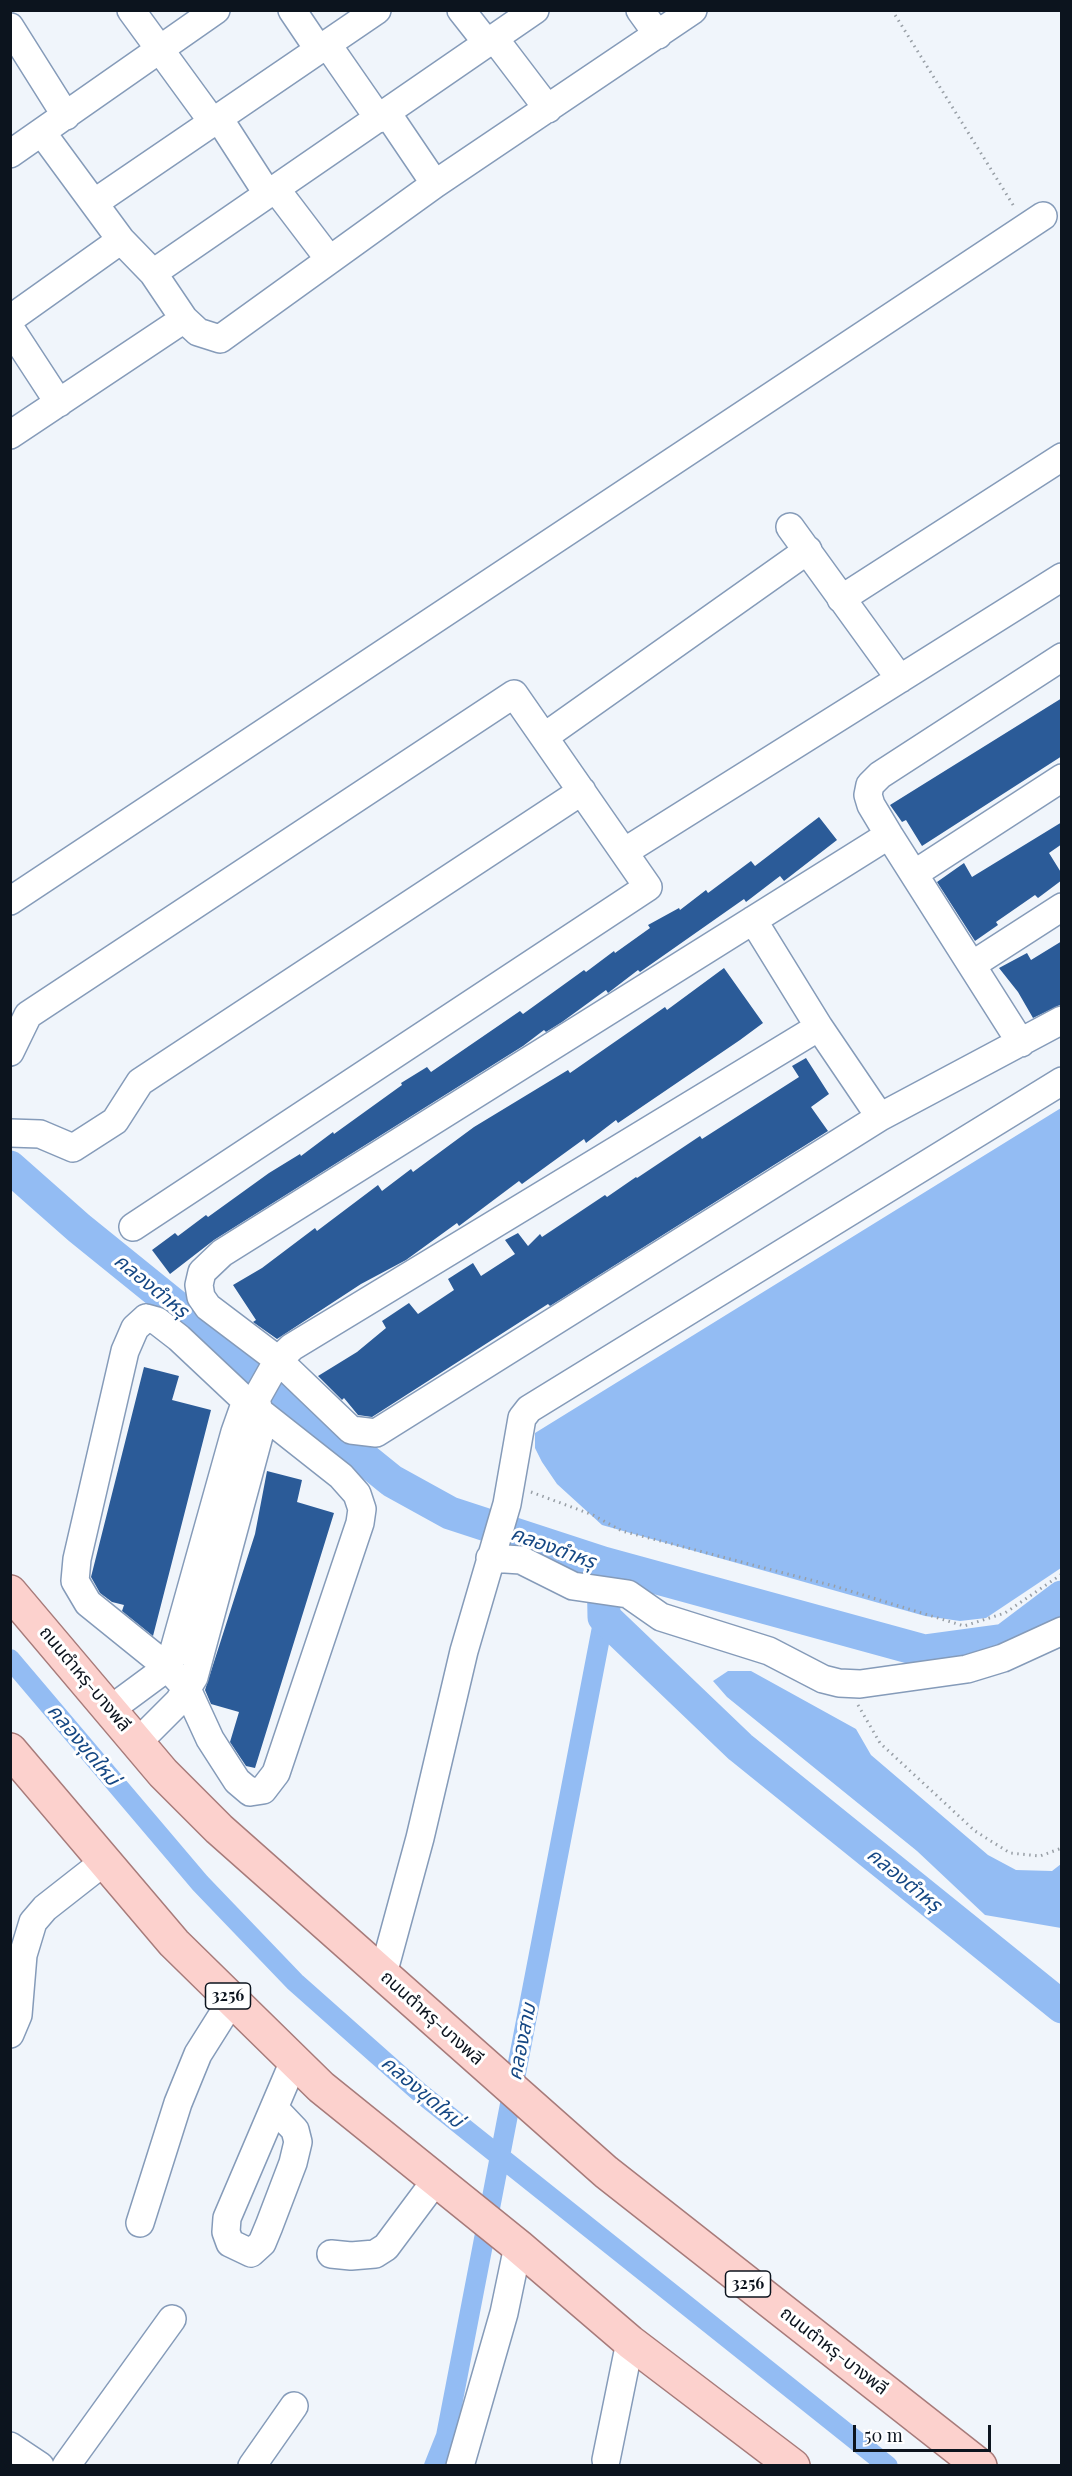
<!DOCTYPE html>
<html>
<head>
<meta charset="utf-8">
<style>
	body { margin:0 }
	#map { position:relative; width:1072px; height:2476px; overflow:hidden; background:#f0f5fb; font-family:"Playfair Display",serif }
	canvas { display:block }
	.frame { position:absolute; inset:0; border:12px solid #0c141e; pointer-events:none }
	.scale { position:absolute; left:853px; top:2425px; width:138px; height:27px; box-sizing:border-box; border:3px solid #0c141e; border-top:0; padding-left:8px; font-size:18px; line-height:21px; white-space:nowrap; color:#0c141e; -webkit-text-stroke:4px #fff; paint-order:stroke }
</style>
</head>
<body>
<div id="map">
<canvas width="1072" height="2476"></canvas>
<div class="frame"></div>
<div class="scale">50 m</div>
</div>
<script>
const context = document.querySelector('canvas').getContext('2d');
context.lineJoin = 'round';
function fill(path, color) { context.fillStyle = color; context.fill(path, 'evenodd'); }
const poly = rows => new Path2D(rows.map(r => 'M' + r).join(''));
function stroke(path, color, width, dash) { context.strokeStyle = color; context.lineWidth = width; context.lineCap = dash ? 'butt' : 'round'; context.setLineDash(dash || []); context.stroke(path); }
function write(font, color, halo, rows, align = 'center') {
  context.font = font + ' "Playfair Display","Noto Sans Thai",serif'; context.lineWidth = 6; context.setLineDash([]); context.textBaseline = 'middle'; context.strokeStyle = halo; context.fillStyle = color; for (const [text, x, y, turn = 0] of rows) {
    context.save(); context.translate(x, y); context.rotate((+turn || 0) * Math.PI / 180); context.textAlign = isNaN(turn) ? turn : align; if (halo) context.strokeText(text, 0, 0); context.fillText(text, 0, 0); context.restore();
  }
}
fill(poly([
	[1061,1108,1061,1568,986,1618,960,1621,925,1616,602,1525,557,1484,542,1462,535,1448,535,1433],
	[728,1671,751,1671,856,1729,871,1755,988,1855,1016,1870,1052,1871,1061,1864,1061,1928,985,1915,917,1851,727,1697,713,1681]
]), '#93bcf3');
stroke(poly([
	[10,1659,200,1883,295,1982,419,2092,888,2466],
	[434,2466,446,2436,604,1617]
]), '#93bcf3', 20);
stroke(poly([
	[10,1167,79,1228,392,1481,450,1513,603,1563,924,1651,1005,1640,1062,1597],
	[603,1563,604,1617,740,1747,1062,2007]
]), '#93bcf3', 33);
fill(poly([
	[1062,698,1062,756,922,846,906,820,902,822,890,805],
	[819,817,837,840,784,881,780,876,746,902,744,899,640,972,638,970,608,993,606,990,562,1022,546,1032,544,1030,523,1046,214,1240,170,1274,152,1250,175,1233,178,1236,206,1215,208,1217,269,1173,300,1154,301,1156,333,1132,334,1134,402,1085,401,1083,427,1067,431,1072,520,1011,523,1014,584,970,586,972,614,951,615,953,650,928,648,925,679,908,680,910,706,890,708,893,751,861,755,866],
	[1062,822,1062,844,1049,853,1062,874,1062,880,1038,898,1035,895,996,922,998,925,975,941,937,882,964,863,972,877],
	[1062,941,1062,1004,1033,1018,1018,992,999,968,1027,953,1031,960],
	[724,968,763,1023,740,1040,618,1123,616,1120,586,1143,584,1139,522,1184,519,1181,459,1226,457,1223,406,1260,361,1284,277,1339,253,1322,256,1320,233,1285,262,1268,315,1228,317,1231,378,1185,382,1191,411,1169,413,1172,474,1127,568,1070,570,1073,665,1007,667,1010],
	[806,1058,829,1094,811,1107,828,1131,550,1306,548,1304,372,1417,358,1415,344,1398,342,1400,318,1376,357,1352,386,1328,382,1321,409,1303,418,1314,454,1290,448,1279,473,1263,481,1276,515,1254,505,1240,518,1233,528,1246,540,1234,542,1237,605,1195,607,1197,636,1177,637,1178,700,1136,702,1139,799,1077,792,1066],
	[144,1367,179,1376,172,1400,211,1410,153,1636,122,1611,124,1605,112,1602,100,1593,91,1577],
	[267,1471,302,1480,297,1502,334,1513,255,1768,246,1766,230,1742,239,1712,211,1704,205,1690,255,1534]
]), '#2b5b98');
const minor = poly([
	[131,10,212,121],
	[292,10,319,50],
	[461,10,487,43],
	[640,10,658,35],
	[10,27,66,116],
	[494,38,548,109],
	[327,44,379,119],
	[387,113,435,184],
	[218,117,267,193],
	[43,134,121,240,153,273,184,319,198,332,220,339,435,184,693,10],
	[10,154,216,10],
	[275,188,329,259],
	[94,203,377,10],
	[153,273,535,10],
	[10,319,121,240],
	[10,328,59,403],
	[10,435,184,319],
	[790,527,900,679],
	[841,599,1062,457],
	[544,737,808,550],
	[889,835,222,1253,202,1272,199,1285,201,1297,208,1307,278,1360,351,1430,376,1433,880,1117,1062,1020],
	[624,852,1062,577],
	[914,874,1062,778],
	[10,901,1043,216],
	[753,920,819,1027,880,1117],
	[972,965,1062,907],
	[1021,1043,889,835,871,805,868,795,870,785,880,775,1062,657],
	[10,1052,28,1015,514,694,648,887,133,1227],
	[10,1133,40,1134,73,1148,115,1121,140,1082,582,791],
	[146,1318,157,1321,179,1338,246,1401,341,1476,357,1494,362,1509,360,1523,276,1773,263,1790,250,1792,237,1781,210,1739,187,1689,166,1666,88,1603,75,1581,77,1559,125,1351,135,1328,146,1318],
	[490,1558,521,1560,573,1586,628,1594,661,1617,769,1651,823,1679,839,1683,860,1684,967,1669,1003,1658,1062,1631],
	[111,1709,157,1675,172,1657,235,1432,246,1401,256,1399],
	[138,1742,179,1701,194,1677,260,1432,262,1424,256,1399,278,1360,292,1347,819,1027],
	[383,1974,420,1838,464,1651,507,1504,522,1418,529,1409,1062,1081],
	[10,2034,18,2015,23,1955,33,1922,45,1908,105,1861],
	[275,2109,295,2130,298,2142,293,2163,269,2226,262,2243,251,2253,230,2243,226,2232,227,2218,294,2061],
	[140,2223,178,2103,198,2054,232,2000],
	[331,2254,351,2256,375,2254,386,2247,436,2180],
	[10,2446,40,2466],
	[606,2460,630,2342],
	[66,2466,172,2319],
	[252,2466,294,2406],
	[460,2466,504,2313,518,2246]
]);
const major = poly([
	[10,1592,163,1773,219,1829,606,2172,980,2466],
	[10,1750,174,1943,321,2087,518,2246,630,2342,793,2466]
]);
stroke(minor, '#859bb9', 30);
stroke(major, '#a77b7a', 36);
stroke(poly([
	[892,10,1015,208],
	[531,1492,593,1515,622,1531,834,1586,964,1626,1005,1613,1062,1574],
	[858,1705,880,1743,975,1831,1010,1853,1040,1856,1062,1848]
]), '#989fa6', 3, [1.5, 4.5]);
stroke(minor, '#fff', 27);
stroke(major, '#fcd1cd', 33);
for (const [x, y, w] of [
	[228,1996,45],
	[748,2284,45]
]) { const box = new Path2D(); box.roundRect(x - w / 2, y - 13, w, 26, 4.5); context.fillStyle = '#fff'; context.fill(box); stroke(box, '#0c141e', 1.5); }
write('bold 16px', '#0c141e', null, [
	["3256",228,1996],
	["3256",748,2284]
]);
write('18px', '#0c141e', '#fff', [
	["ถนนตำหรุ-บางพลี",85,1679,50],
	["ถนนตำหรุ-บางพลี",432,2018,42],
	["ถนนตำหรุ-บางพลี",834,2351,38]
]);
write('italic 20px', '#164884', '#fff', [
	["คลองตำหรุ",151,1286,39],
	["คลองตำหรุ",553,1548,20],
	["คลองขุดใหม่",83,1745,50],
	["คลองตำหรุ",904,1880,39],
	["คลองสาม",522,2042,-79],
	["คลองขุดใหม่",422,2092,40]
]);
</script>
</body>
</html>
